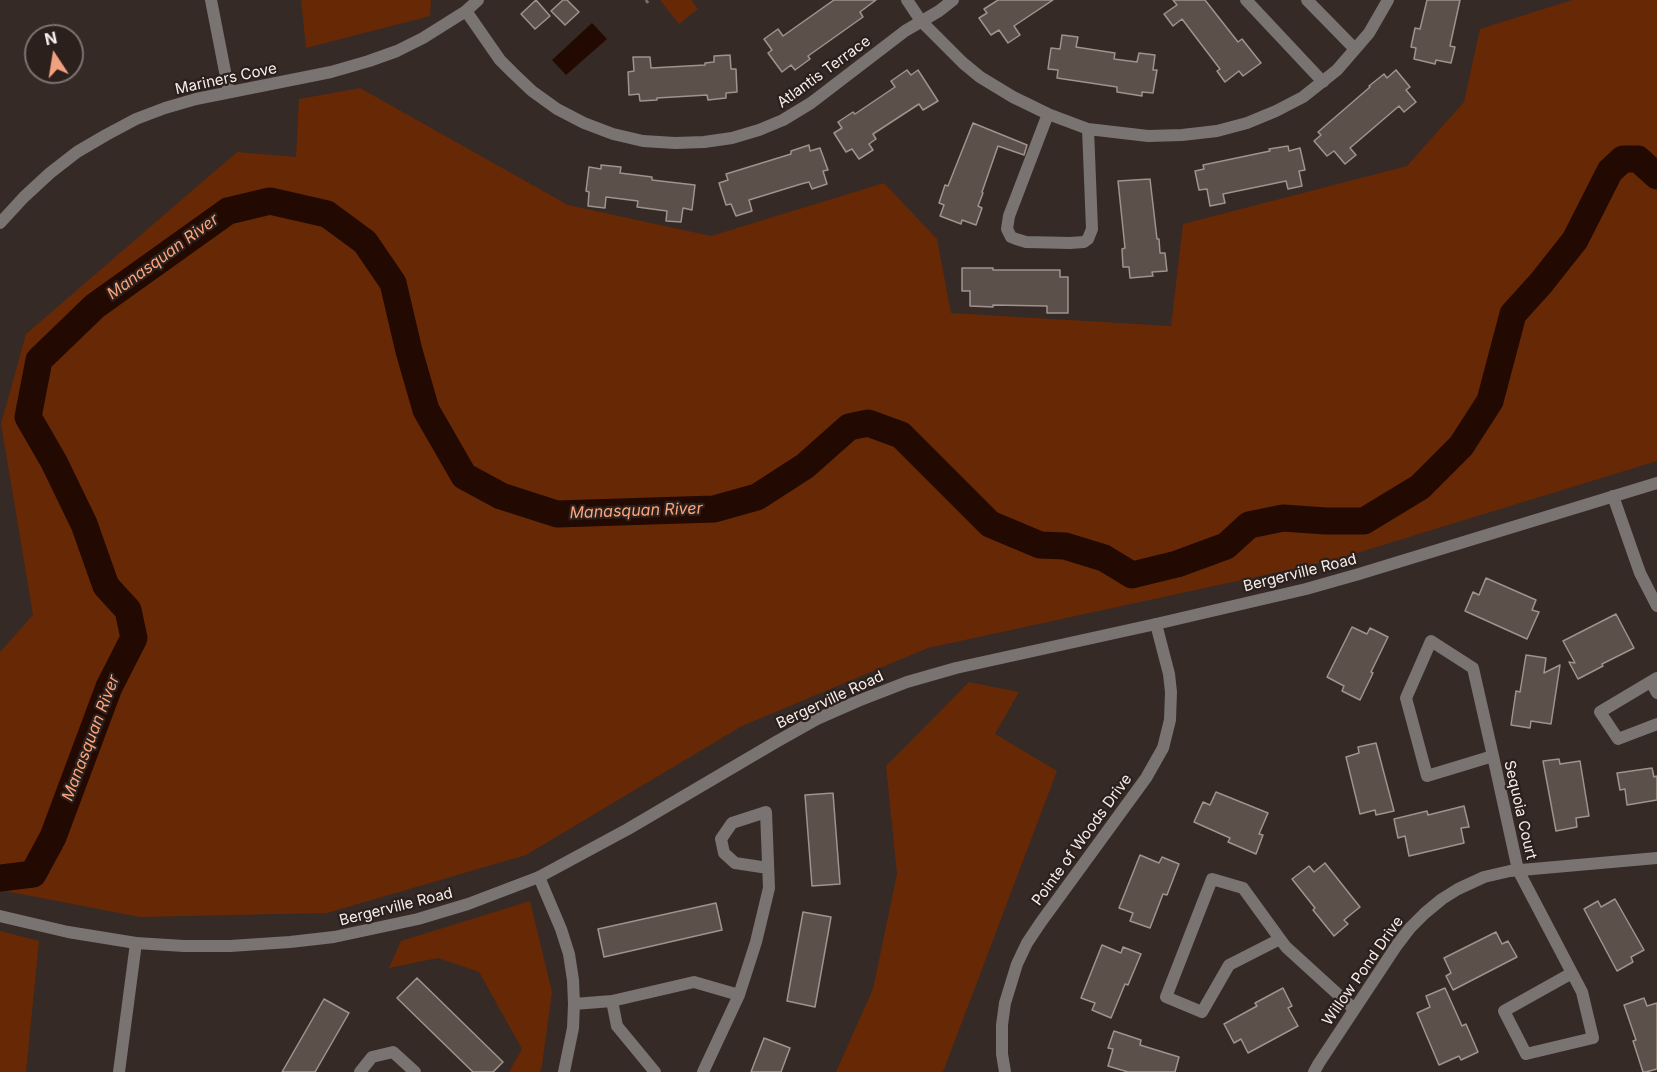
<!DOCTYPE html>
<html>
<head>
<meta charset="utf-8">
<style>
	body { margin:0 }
	#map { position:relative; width:1657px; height:1072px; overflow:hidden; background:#352a25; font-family:Inter,sans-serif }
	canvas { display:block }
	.north { position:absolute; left:24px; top:24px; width:60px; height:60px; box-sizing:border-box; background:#2b201c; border:2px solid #7c726f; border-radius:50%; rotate:348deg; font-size:16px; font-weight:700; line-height:24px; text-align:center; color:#f5eeeb }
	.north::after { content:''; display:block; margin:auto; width:21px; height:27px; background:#f2a17e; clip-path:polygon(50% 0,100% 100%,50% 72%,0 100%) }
</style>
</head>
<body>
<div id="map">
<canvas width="1657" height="1072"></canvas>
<div class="north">N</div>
</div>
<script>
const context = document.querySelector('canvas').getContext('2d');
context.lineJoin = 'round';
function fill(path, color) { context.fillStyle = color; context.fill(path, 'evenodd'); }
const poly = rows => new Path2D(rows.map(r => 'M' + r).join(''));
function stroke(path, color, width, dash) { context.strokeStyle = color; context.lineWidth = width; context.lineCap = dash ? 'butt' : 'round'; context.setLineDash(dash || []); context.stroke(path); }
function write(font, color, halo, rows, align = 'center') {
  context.font = font + ' Inter,sans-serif'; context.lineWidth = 4.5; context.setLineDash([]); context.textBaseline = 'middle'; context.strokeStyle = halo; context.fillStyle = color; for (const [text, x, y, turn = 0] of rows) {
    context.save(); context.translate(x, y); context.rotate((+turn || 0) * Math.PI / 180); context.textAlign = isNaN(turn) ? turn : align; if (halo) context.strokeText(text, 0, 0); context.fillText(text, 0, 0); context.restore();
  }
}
fill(poly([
	[301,0,431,0,430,16,306,48],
	[660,0,691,0,698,9,679,24],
	[1572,0,1657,0,1657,461,1334,560,928,648,742,726,526,855,327,913,140,917,0,890,0,652,33,615,1,424,26,334,237,152,296,157,299,99,360,88,568,205,711,236,884,183,937,239,951,313,1171,326,1183,224,1407,166,1464,102,1480,29],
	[969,682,1019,692,995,734,1057,771,943,1072,836,1072,873,989,897,874,886,766],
	[530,901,552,992,542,1065,540,1072,509,1072,522,1049,479,972,438,958,389,968,401,941],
	[0,931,39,941,26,1072,0,1072]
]), '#672806');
fill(poly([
	[592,23,607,39,566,75,552,60]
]), '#220901');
stroke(poly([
	[0,878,33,874,53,837,109,687,134,638,128,610,106,586,84,524,54,462,28,417,39,360,95,306,228,211,270,201,327,214,365,242,393,283,409,351,426,410,464,476,501,496,557,514,714,509,757,497,805,466,849,427,868,423,901,435,990,524,1040,545,1065,546,1104,558,1132,575,1177,564,1226,546,1249,525,1283,518,1326,521,1364,521,1420,487,1461,446,1490,401,1513,314,1541,283,1575,240,1610,171,1623,159,1638,159,1657,176]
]), '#220901', 27);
const building = poly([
	[536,0,550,16,535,29,521,14,536,0],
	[563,0,567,0,579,12,565,25,551,11,563,0],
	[834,0,876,0,860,12,863,17,808,56,810,59,795,70,791,65,782,72,768,53,772,50,764,39,778,29,783,36,834,0],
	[998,0,1053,0,1014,26,1020,35,1008,43,999,30,991,35,979,18,987,13,984,9,998,0],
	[1173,0,1205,0,1238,42,1242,39,1261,63,1243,76,1239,71,1225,82,1217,71,1220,69,1182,19,1173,26,1164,14,1177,5,1173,0],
	[1427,0,1460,0,1450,46,1455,47,1451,63,1436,60,1435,64,1414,59,1416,48,1411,47,1415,28,1420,29,1427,0],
	[1062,35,1078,37,1076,47,1115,53,1114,59,1137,62,1139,53,1155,55,1153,70,1157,70,1153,93,1142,92,1142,96,1117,92,1117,87,1057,78,1058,70,1048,69,1051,48,1060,49,1062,35],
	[730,55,731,69,736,69,737,92,726,93,726,98,708,100,707,95,657,98,657,100,640,101,639,94,629,95,628,72,634,71,633,57,650,57,651,68,705,65,705,63,714,62,714,56,730,55],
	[907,70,911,75,918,70,938,101,923,110,919,104,873,134,876,139,869,144,873,150,859,159,852,149,846,152,834,133,842,128,838,122,853,112,855,114,895,87,891,81,907,70],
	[1396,70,1410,87,1406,90,1416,102,1404,112,1399,106,1350,148,1356,155,1345,164,1334,151,1327,156,1314,141,1321,135,1318,132,1370,87,1369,86,1384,74,1387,78,1396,70],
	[973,123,1027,145,1024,155,998,146,982,192,983,193,978,206,982,208,976,225,962,220,961,224,940,216,944,205,939,203,945,185,948,186,973,123],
	[809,145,810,151,820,148,828,170,823,171,827,184,812,189,809,182,801,184,749,200,752,211,736,216,731,204,726,205,719,183,728,180,726,174,791,154,791,151,809,145],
	[1288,146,1289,151,1300,148,1305,170,1299,171,1302,186,1288,189,1286,181,1223,194,1225,203,1210,206,1207,189,1199,190,1195,171,1204,169,1203,165,1270,151,1269,149,1288,146],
	[601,165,621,167,620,173,652,177,652,180,695,185,692,210,683,208,681,222,666,221,667,211,637,207,638,201,606,197,605,208,588,206,589,192,586,191,589,167,601,169,601,165],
	[1150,179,1157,239,1159,239,1160,253,1165,253,1167,271,1152,272,1153,276,1130,278,1129,267,1123,267,1122,249,1125,248,1118,181,1150,179],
	[962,268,993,268,993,270,1060,270,1060,277,1068,277,1068,313,1047,313,1047,306,993,305,993,307,970,306,970,291,962,291,962,268],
	[1486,578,1536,600,1532,610,1539,612,1527,639,1465,611,1473,592,1479,595,1486,578],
	[1616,614,1634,648,1602,664,1603,666,1578,679,1569,662,1575,663,1563,641,1616,614],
	[1352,627,1367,634,1370,628,1388,637,1371,672,1373,673,1360,700,1342,691,1344,686,1327,677,1352,627],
	[1526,655,1546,658,1544,673,1560,665,1551,724,1531,721,1530,728,1511,725,1516,691,1520,692,1526,655],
	[1376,743,1394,811,1376,815,1375,810,1360,814,1346,757,1359,753,1358,747,1376,743],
	[1559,759,1560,764,1580,761,1589,816,1576,818,1577,827,1556,831,1543,761,1559,759],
	[1652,768,1654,777,1657,776,1657,800,1627,805,1625,789,1620,790,1617,773,1652,768],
	[1216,792,1268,813,1259,834,1263,835,1256,854,1228,842,1230,838,1194,822,1203,802,1210,805,1216,792],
	[833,793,840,884,812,886,805,795,833,793],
	[1464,806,1469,827,1461,828,1464,843,1409,856,1405,836,1398,838,1394,819,1427,811,1428,815,1464,806],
	[1140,855,1159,863,1162,857,1179,864,1167,895,1163,894,1150,928,1130,921,1133,913,1119,908,1140,855],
	[1325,863,1360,907,1344,920,1348,924,1334,936,1313,910,1315,908,1292,879,1309,866,1314,872,1325,863],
	[1615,899,1644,950,1631,957,1633,962,1617,971,1584,909,1598,901,1601,907,1615,899],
	[716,903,722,930,604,957,598,929,716,903],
	[803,912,831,917,815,1007,787,1001,803,912],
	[1496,932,1502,944,1508,941,1517,957,1453,990,1446,976,1451,973,1444,958,1496,932],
	[1102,945,1121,953,1123,947,1141,954,1128,985,1125,984,1111,1018,1092,1010,1095,1003,1081,998,1102,945],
	[417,978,503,1062,493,1072,473,1072,397,998,417,978],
	[1283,988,1292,1006,1288,1008,1298,1026,1248,1053,1241,1039,1234,1043,1224,1024,1257,1006,1255,1003,1283,988],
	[1445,988,1462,1026,1466,1024,1478,1052,1461,1060,1459,1056,1439,1065,1417,1013,1430,1007,1426,996,1445,988],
	[1644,998,1647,1006,1657,1003,1657,1069,1646,1072,1643,1072,1633,1041,1636,1040,1624,1005,1644,998],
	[324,999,349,1013,315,1072,282,1072,324,999],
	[1114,1031,1141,1040,1140,1045,1179,1057,1175,1072,1128,1072,1108,1066,1113,1049,1108,1048,1114,1031],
	[764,1038,790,1048,781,1072,751,1072,764,1038]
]);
fill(building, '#5c504b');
stroke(building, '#a0938d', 1.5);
stroke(poly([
	[646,0,648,3]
]), '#776e69', 3, [4.5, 4.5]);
stroke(poly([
	[211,0,229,92],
	[907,0,921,21,963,63,980,77,1013,97,1048,114,1088,129,1148,136,1182,135,1217,131,1247,123,1276,111,1303,97,1337,70,1369,33,1388,0],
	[1246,0,1323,82],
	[1307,0,1355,49],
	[466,11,500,60,513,73,532,91,557,109,584,123,613,134,643,141,675,143,704,142,732,138,759,130,783,120,811,103,905,31,939,11,953,0],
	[1048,114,1009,216,1007,229,1011,237,1016,239,1026,242,1070,243,1084,242,1088,239,1092,229,1088,129],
	[0,223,24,197,50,173,77,152,106,135,136,119,165,108,196,99,331,72,369,61,397,51,423,38,466,11,478,0],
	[1613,496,1640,573,1657,606],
	[1657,678,1600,712,1618,739,1657,724],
	[1651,682,1657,693],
	[1493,756,1427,776,1406,698,1431,641,1473,668,1493,756,1518,870,1582,992,1593,1038,1526,1054,1504,1011,1572,973],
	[539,877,561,929,569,954,573,980,574,1004,573,1028,564,1072],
	[1280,939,1229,965,1202,1012,1166,997,1212,879,1243,888,1280,939,1286,947,1354,1009],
	[739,995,756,942,769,888,766,812,732,823,721,839,724,853,735,863,768,868],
	[612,1001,617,1026,655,1072],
	[574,1004,612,1001,694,982,739,995,703,1072],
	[119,1072,136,943],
	[360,1072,372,1057,393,1052,415,1072],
	[1005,1072,1002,1054,1002,1025,1005,1003,1017,964,1027,943,1041,922,1146,778,1163,748,1170,720,1171,692,1169,674,1156,624],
	[1314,1072,1319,1063,1397,945,1410,928,1425,913,1442,899,1458,889,1484,877,1510,871,1657,858]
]), '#797371', 12);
stroke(poly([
	[0,916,68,932,136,943,184,946,230,946,290,942,334,937,418,919,468,904,539,877,628,829,776,742,817,719,858,701,907,682,956,668,1156,624,1306,589,1359,574,1657,483]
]), '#797371', 12);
write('15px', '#f5eeeb', '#2b201c', [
	["Atlantis Terrace",824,72,-36],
	["Mariners Cove",226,79,-12],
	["Bergerville Road",1300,573,-14],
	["Bergerville Road",830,700,-25],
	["Sequoia Court",1520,810,77],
	["Pointe of Woods Drive",1082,840,-54],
	["Bergerville Road",396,907,-14],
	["Willow Pond Drive",1363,971,-55]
]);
write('italic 16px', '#ffa47d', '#2b201c', [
	["Manasquan River",163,257,-36],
	["Manasquan River",636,511,-2],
	["Manasquan River",91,738,-69]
]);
</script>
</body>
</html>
